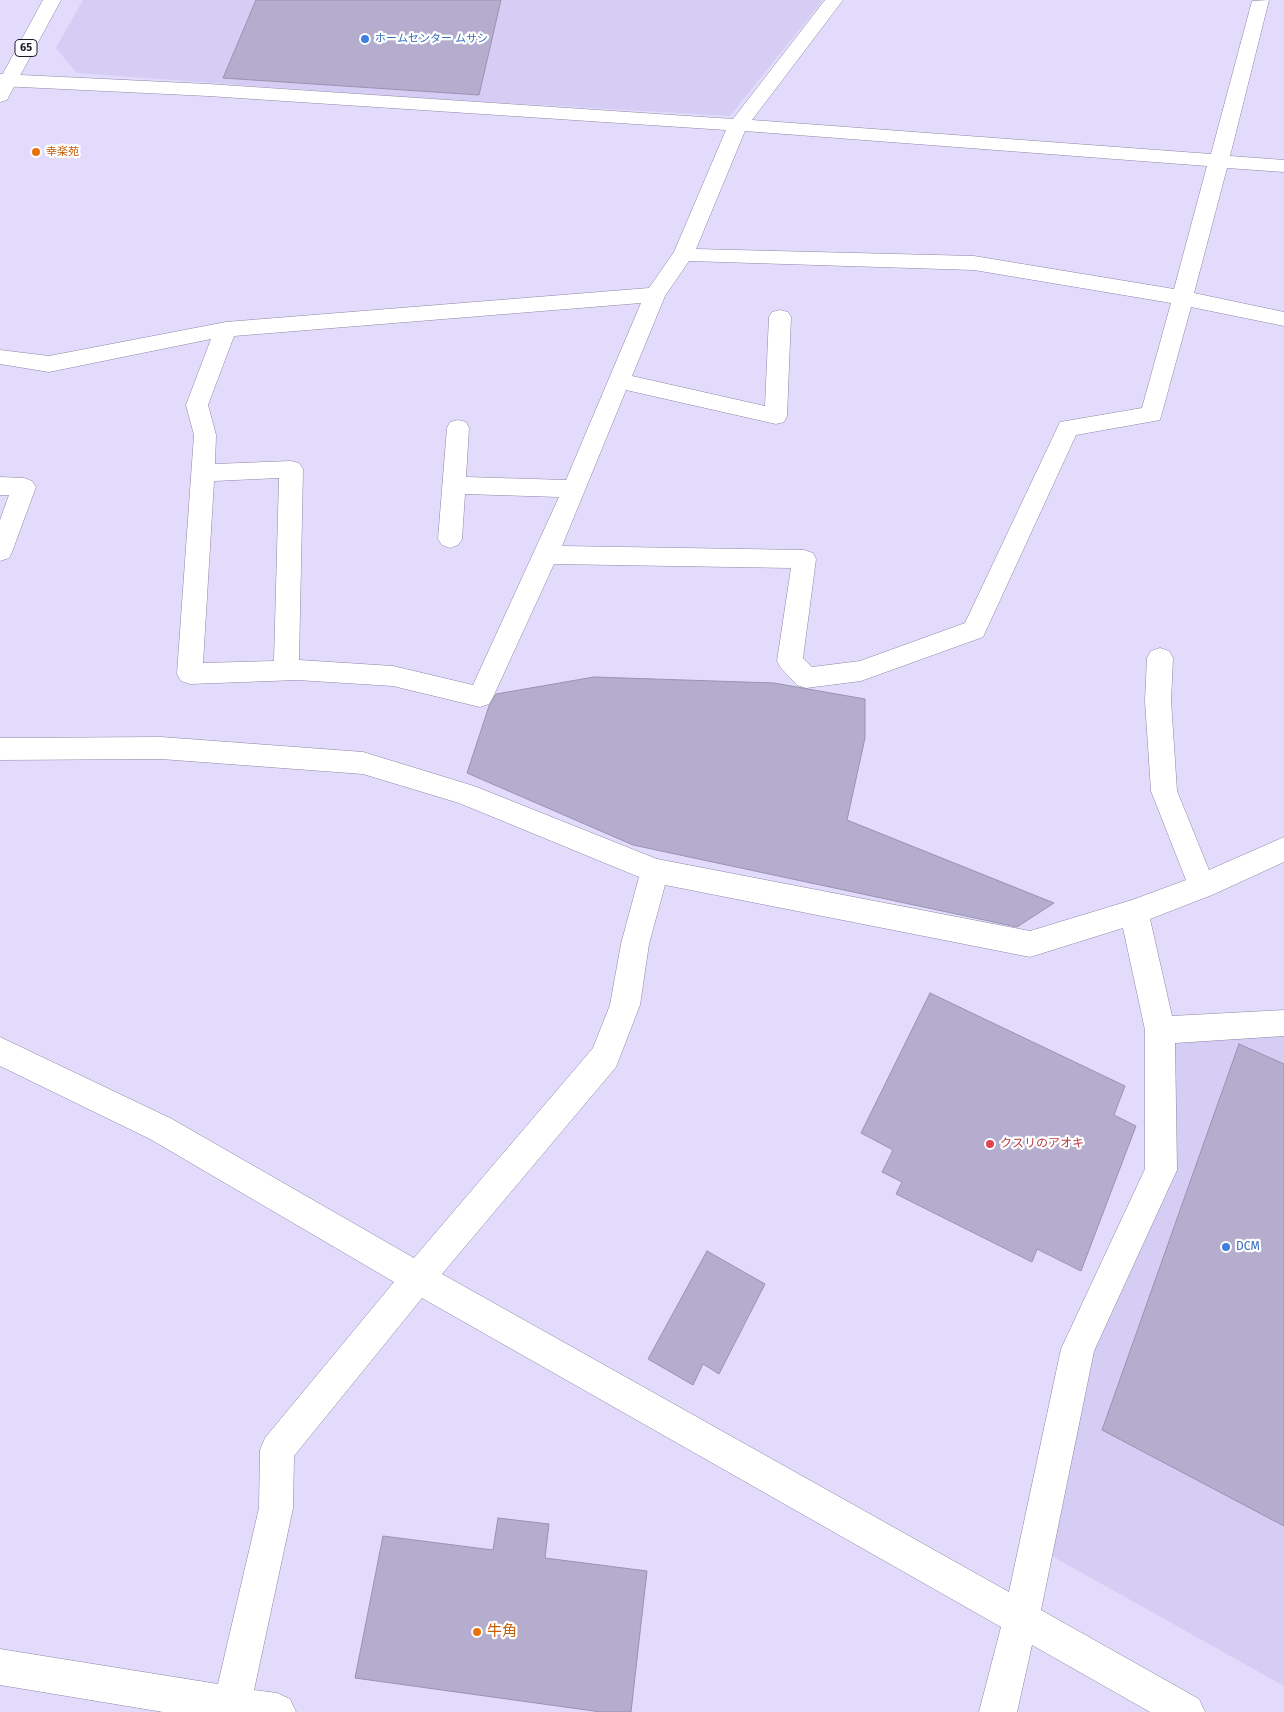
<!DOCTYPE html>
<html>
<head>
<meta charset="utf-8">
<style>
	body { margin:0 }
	canvas { display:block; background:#e2dbfc }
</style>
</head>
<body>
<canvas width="1284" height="1712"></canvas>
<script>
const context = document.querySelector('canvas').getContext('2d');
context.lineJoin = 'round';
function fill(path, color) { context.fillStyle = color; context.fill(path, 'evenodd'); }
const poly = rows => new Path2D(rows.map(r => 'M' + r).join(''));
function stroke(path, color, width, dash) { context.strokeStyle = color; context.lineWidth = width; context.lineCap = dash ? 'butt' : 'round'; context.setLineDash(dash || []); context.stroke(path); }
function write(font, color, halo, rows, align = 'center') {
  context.font = font + ' "Fira Sans","Noto Sans JP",sans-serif'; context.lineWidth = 4.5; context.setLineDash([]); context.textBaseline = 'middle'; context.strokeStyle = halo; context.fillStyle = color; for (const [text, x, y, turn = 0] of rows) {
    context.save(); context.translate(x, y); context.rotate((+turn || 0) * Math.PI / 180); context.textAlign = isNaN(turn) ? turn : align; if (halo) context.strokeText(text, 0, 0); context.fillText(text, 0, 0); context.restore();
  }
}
fill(poly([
	[83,0,823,0,730,116,404,97,77,73,56,48],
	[1284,1032,1284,1686,1050,1555,1089,1355,1167,1186,1168,1040]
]), '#d6cdf5');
const building = poly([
	[256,0,501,0,479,95,223,78,256,0],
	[594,677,774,683,865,699,865,738,847,820,1054,903,1017,927,633,845,467,773,489,706,496,694,594,677],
	[930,993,1125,1086,1114,1115,1136,1126,1081,1271,1037,1249,1032,1262,896,1194,902,1182,882,1172,893,1150,861,1133,930,993],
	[1239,1044,1284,1064,1284,1526,1102,1430,1239,1044],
	[707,1251,765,1284,719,1374,703,1364,693,1385,648,1359,707,1251],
	[498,1518,549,1524,545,1558,647,1571,631,1712,601,1712,355,1678,383,1536,493,1550,498,1518]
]);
fill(building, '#b4adcd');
stroke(building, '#9993b1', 1);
const minor = poly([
	[825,0,843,0,752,120,1211,154,1252,1,1269,0,1230,156,1284,160,1284,172,1227,168,1194,293,1284,312,1284,326,1191,307,1160,420,1076,435,983,637,861,681,806,688,797,685,781,668,777,661,791,568,554,564,493,697,489,704,480,707,393,686,297,680,190,684,181,681,177,674,194,435,186,405,211,339,49,372,0,364,0,350,49,356,226,322,649,288,674,252,726,130,208,96,0,86,0,74,208,84,733,119,825,0],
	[745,131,1207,166,1174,289,974,256,696,249,745,131],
	[689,261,974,270,1171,303,1142,408,1060,422,965,623,860,661,812,667,803,658,816,559,813,553,804,550,562,546,626,390,776,424,784,422,787,416,791,317,788,312,780,310,772,312,769,317,765,406,632,376,665,296,689,261],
	[641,303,566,480,466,477,469,428,466,422,458,420,450,422,447,428,438,539,442,545,450,548,458,545,462,539,465,494,559,497,473,685,393,666,299,660,303,469,299,463,291,461,215,464,216,435,208,405,234,336,641,303],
	[279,478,274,661,203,663,214,481,279,478],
	[0,477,24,478,32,481,36,487,12,552,9,558,0,561,0,520,9,495,0,495,0,477],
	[1160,648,1169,651,1173,658,1171,701,1177,791,1209,870,1284,837,1284,862,1212,895,1150,919,1172,1016,1284,1010,1284,1036,1175,1043,1177,1170,1094,1351,1041,1610,1199,1699,1205,1712,1150,1712,1032,1645,1017,1712,979,1712,1001,1627,422,1298,294,1456,293,1508,254,1690,277,1693,290,1699,296,1712,163,1712,0,1685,0,1649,218,1684,259,1508,260,1450,265,1438,394,1282,150,1139,0,1066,0,1037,172,1119,414,1258,593,1048,610,1005,621,944,639,877,459,803,363,774,161,759,0,760,0,738,161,737,363,752,474,786,657,859,1030,931,1132,900,1186,880,1151,791,1145,701,1147,658,1151,651,1160,648],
	[665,885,1030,957,1123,928,1145,1030,1145,1169,1061,1349,1009,1592,442,1274,616,1067,640,1005,649,944,665,885]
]);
const major = poly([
	[43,0,61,0,9,96,7,100,0,102,0,79,43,0]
]);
stroke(minor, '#8d86a5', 1);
stroke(major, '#8d86a5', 1);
fill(minor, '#fff');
fill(major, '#fff');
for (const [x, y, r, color] of [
	[365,39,5,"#3f7fe0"],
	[36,152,5,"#e8710a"],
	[990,1144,5,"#e0444e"],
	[1226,1247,5,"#3f7fe0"],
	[477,1632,5,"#e8710a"]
]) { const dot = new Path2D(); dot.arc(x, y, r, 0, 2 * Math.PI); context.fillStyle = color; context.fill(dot); stroke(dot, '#fff', 2); }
write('11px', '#366cbe', '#fff', [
	["ホームセンター ムサシ",375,39]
], 'left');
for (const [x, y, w] of [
	[26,48,22]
]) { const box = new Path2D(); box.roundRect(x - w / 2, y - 8.5, w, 17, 4); context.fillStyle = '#fff'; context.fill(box); stroke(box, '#1e1c28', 1); }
write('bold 11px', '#1e1c28', null, [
	["65",26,48]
]);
write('11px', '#c56008', '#fff', [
	["幸楽苑",46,152]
], 'left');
write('12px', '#be3a42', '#fff', [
	["クスリのアオキ",1000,1144]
], 'left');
write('12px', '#366cbe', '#fff', [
	["DCM",1236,1247]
], 'left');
write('15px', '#c56008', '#fff', [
	["牛角",487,1632]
], 'left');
</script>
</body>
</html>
